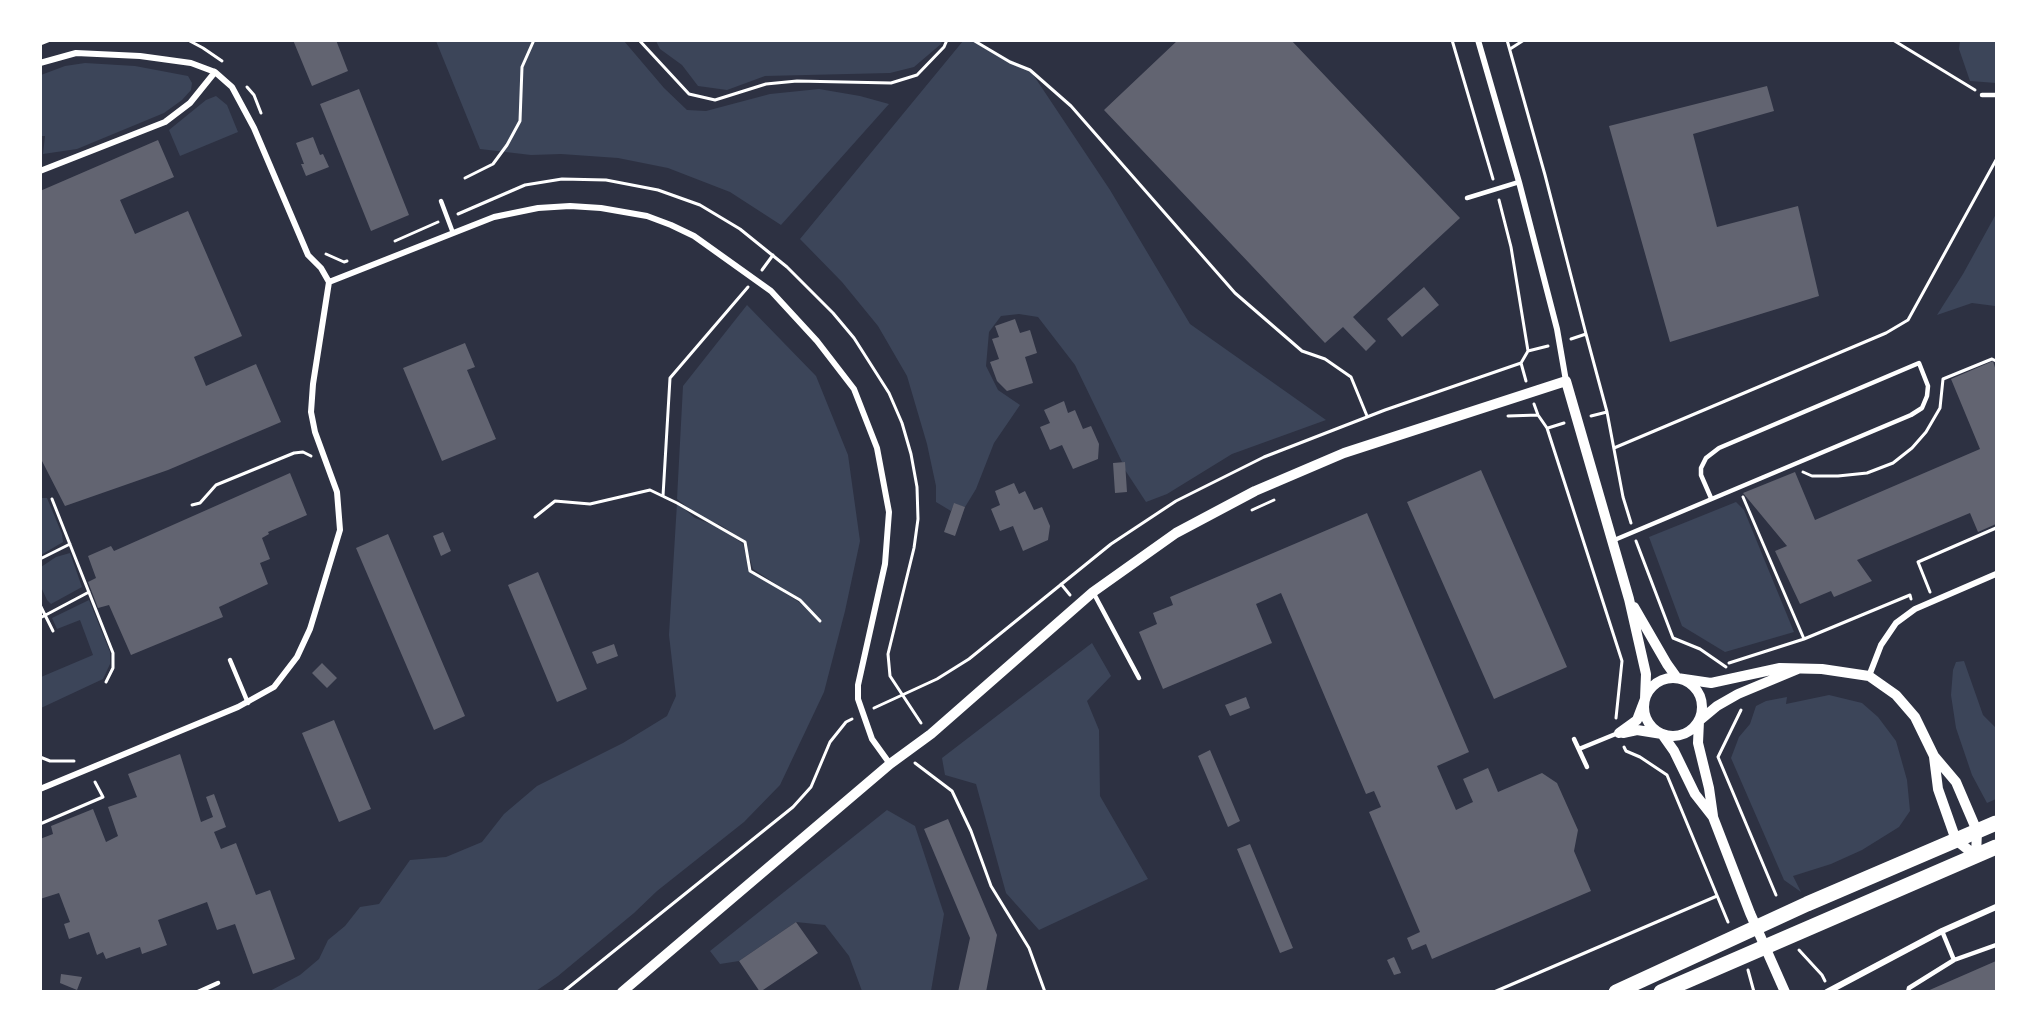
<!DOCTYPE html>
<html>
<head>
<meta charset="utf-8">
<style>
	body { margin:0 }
	#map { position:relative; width:2037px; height:1032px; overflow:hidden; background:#2d3142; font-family:Karla,sans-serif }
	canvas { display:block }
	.frame { position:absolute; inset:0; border:42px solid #fff; pointer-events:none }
</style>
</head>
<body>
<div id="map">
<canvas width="2037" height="1032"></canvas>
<div class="frame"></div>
</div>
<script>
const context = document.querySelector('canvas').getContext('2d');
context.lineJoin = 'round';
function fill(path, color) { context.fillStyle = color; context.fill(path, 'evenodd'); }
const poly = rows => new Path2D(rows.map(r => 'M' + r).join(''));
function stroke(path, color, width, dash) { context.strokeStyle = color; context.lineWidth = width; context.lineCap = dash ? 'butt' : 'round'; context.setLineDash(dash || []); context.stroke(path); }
fill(poly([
	[436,41,624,41,664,88,687,110,706,111,770,94,819,89,860,96,889,104,781,225,730,192,668,168,618,158,561,154,531,155,480,149],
	[656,41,942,41,941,44,914,67,890,73,765,76,727,90,698,86,682,65,660,49],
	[963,41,974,41,1030,70,1110,190,1190,324,1326,420,1232,454,1167,494,1146,502,1125,470,1125,462,1122,462,1075,365,1038,317,1019,314,1001,316,989,332,986,366,998,390,1020,405,994,443,976,489,965,507,954,504,951,511,936,502,936,486,927,444,907,376,878,326,842,282,800,239],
	[1960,41,1996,41,1996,83,1970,81,1959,49],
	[85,63,135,66,188,76,192,83,191,90,182,100,164,113,77,149,43,154,45,136,41,136,41,75,65,66],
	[216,96,227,105,238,132,180,156,169,130,206,100],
	[1996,214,1996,309,1995,306,1972,303,1937,315,1963,274],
	[747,305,816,376,848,455,860,541,845,611,824,692,780,785,744,822,657,891,634,913,558,976,536,991,268,992,300,975,319,959,328,940,345,926,360,907,379,904,410,860,446,857,482,842,504,814,537,786,623,743,667,716,676,696,669,635,677,503,695,518,721,528,743,544,750,571,799,602,813,615,800,600,753,569,745,542,722,526,697,515,677,499,683,386],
	[41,498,47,498,62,534,63,542,41,555],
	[1736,502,1744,510,1794,632,1725,652,1682,626,1649,537],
	[70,553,82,587,51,604,47,600,41,587,41,567,56,557],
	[89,600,110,652,110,664,103,679,41,708,41,677,93,655,80,620,57,629,52,618],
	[1092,643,1111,676,1087,701,1099,730,1100,796,1148,879,1039,930,1006,893,976,784,945,775,942,758],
	[1964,661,1983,715,1996,728,1996,799,1987,803,1972,775,1956,728,1951,695,1953,670,1956,662],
	[1829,695,1862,703,1878,717,1896,741,1907,780,1910,811,1899,827,1862,850,1831,864,1793,876,1801,892,1784,880,1731,758,1739,737,1750,724,1756,706,1766,701,1787,697,1786,704],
	[887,810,915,826,944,914,931,991,862,991,849,956,825,925,796,922,739,961,720,964,710,951]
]), '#3c4559');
fill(poly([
	[293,40,336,40,348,71,312,86],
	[1178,40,1291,40,1460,218,1353,317,1376,341,1366,351,1343,327,1325,343,1104,110],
	[1767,86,1774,111,1693,134,1717,227,1798,206,1819,296,1670,342,1609,126],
	[359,89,409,215,371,231,320,104],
	[313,137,320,155,323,154,329,167,306,176,301,164,304,164,296,143],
	[158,140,174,177,120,200,135,234,188,211,242,336,194,357,206,386,256,364,281,422,168,470,65,506,42,461,40,462,40,191],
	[1424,287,1439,305,1402,337,1387,319],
	[1015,319,1020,333,1030,330,1037,353,1025,357,1033,383,1007,391,997,381,990,362,999,359,992,339,999,337,995,326],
	[465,343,475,367,467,370,496,439,442,461,403,368],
	[1993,361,1996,371,1996,524,1978,532,1970,513,1857,560,1872,581,1834,597,1831,591,1800,604,1775,551,1787,546,1743,493,1795,472,1815,520,1980,449,1951,379],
	[1064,401,1068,413,1075,410,1083,429,1091,426,1099,444,1098,459,1073,469,1062,445,1050,450,1040,427,1050,423,1044,410],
	[1125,462,1127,492,1115,493,1113,463],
	[1481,470,1567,667,1494,699,1407,502],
	[290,473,307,515,268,532,269,534,262,538,270,559,260,563,268,584,219,607,223,617,131,655,109,605,98,608,88,582,96,578,88,556,111,546,114,551],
	[1014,483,1019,494,1025,491,1034,510,1042,507,1050,526,1048,540,1023,551,1013,526,1000,531,991,509,1000,505,995,491],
	[954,503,965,507,955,536,944,532],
	[1367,513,1469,752,1437,766,1456,810,1473,802,1463,779,1488,768,1498,792,1542,773,1557,783,1578,830,1574,851,1591,891,1432,959,1426,944,1412,950,1407,938,1420,932,1369,812,1381,807,1374,791,1366,794,1281,593,1256,604,1272,643,1163,689,1139,632,1157,624,1153,613,1173,605,1170,597],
	[443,532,451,551,441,556,433,536],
	[388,534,465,716,434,730,356,548],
	[538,572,587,689,557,702,508,585],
	[614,644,618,656,597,664,592,652],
	[322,663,337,678,327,688,312,673],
	[1246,697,1250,708,1230,716,1225,705],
	[334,720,371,809,339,822,302,733],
	[1210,750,1240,821,1228,827,1198,756],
	[180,754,201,822,213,817,206,797,214,794,226,827,214,832,221,849,236,843,256,895,270,890,295,959,253,974,235,924,217,930,207,902,158,920,167,945,142,954,140,947,106,959,103,952,97,955,89,932,69,939,64,924,70,922,59,893,40,899,40,839,53,834,51,826,93,809,106,842,118,836,108,807,137,797,128,774],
	[948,819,997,935,986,992,958,992,970,938,924,829],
	[1250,844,1293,948,1280,953,1237,849],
	[796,922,818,953,760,992,739,961],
	[1394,957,1401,973,1394,975,1387,960],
	[1996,961,1996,992,1925,992],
	[61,974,82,977,77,990,60,983]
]), '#626471');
stroke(poly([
	[188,40,203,48,222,61],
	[639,40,689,94,715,100,766,84,797,81,891,83,917,75,944,47,947,40],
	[973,40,1010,62,1030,70,1071,106,1235,293,1302,351,1325,359,1351,377,1367,416],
	[1452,40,1493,179],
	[1507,40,1545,175,1586,334],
	[1893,40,1975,90],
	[40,44,50,40],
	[1510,49,1524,40],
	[247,87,254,95,261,113],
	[465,178,493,164,507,145,520,121,522,67,534,40],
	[1499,200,1511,247,1528,351],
	[458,214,525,185,562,179,606,180,658,190,700,205,740,229,787,267,833,313,854,338,889,393,902,423,911,454,917,487,918,519,914,548,888,654,890,676,921,723],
	[395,241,438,222],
	[326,254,344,262,347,261],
	[762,270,773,255],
	[1571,339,1586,334,1607,412,1623,497,1631,523],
	[1521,363,1526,381],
	[1534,404,1538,415,1547,428,1622,661,1616,718],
	[1508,416,1538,415],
	[1591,416,1607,412],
	[1548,428,1564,423],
	[1614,448,1886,333,1908,320,1996,160],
	[1803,472,1812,476,1838,476,1867,473,1893,463,1912,448,1926,432,1940,408,1943,379,1992,359,1996,361],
	[663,496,670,378,748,287],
	[1743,497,1804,639],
	[52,499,113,653,113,668,106,682],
	[192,505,200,503,216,485,294,453,303,452,311,456],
	[1252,510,1274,500],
	[535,517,555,501,590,504,650,490,677,503,745,542,750,571,800,600,820,621],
	[1636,541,1673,638,1700,649,1726,667],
	[40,559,70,544],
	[1061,584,1070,595],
	[1930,592,1918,562,1996,528],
	[40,605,53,631],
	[40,618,89,592],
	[1729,663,1804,639,1910,595,1911,599],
	[874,708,937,679,969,659,1111,544,1176,501,1264,457,1385,410,1521,363,1528,351,1548,346],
	[1741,710,1718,757,1776,895],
	[1624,747,1626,751,1640,757,1667,775,1728,922],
	[40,757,50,761,74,761],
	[915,763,952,791,971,831,991,886,1029,948,1045,992],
	[40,824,103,797,95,782],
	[1799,950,1822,975,1825,981],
	[1748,970,1754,992],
	[563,992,793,807,811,787,830,742,846,722,852,719],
	[1494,992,1717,896]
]), '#fff', 3);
stroke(poly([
	[1982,95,1996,95],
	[1467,198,1519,182],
	[441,201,453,233],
	[1612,541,1911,415,1922,408,1927,396,1928,386,1919,363,1719,448,1706,458,1701,468,1701,475,1711,498],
	[1093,592,1139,678],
	[230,660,248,703],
	[1574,739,1587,767],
	[1579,749,1618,733],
	[1954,960,1996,945],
	[198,992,218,983],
	[1908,992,1909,988,1954,960,1942,931]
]), '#fff', 4.5);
stroke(poly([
	[1478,40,1519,182,1557,329,1566,381],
	[40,63,76,53,140,56,191,63,215,72,232,87,254,128,308,255,321,268,329,282,313,384,311,412,315,432,337,492,340,530,310,629,297,657,274,687,238,707,40,789],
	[40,171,165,122,190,103,215,72],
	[329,282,494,217,538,208,570,206,601,208,647,216,671,225,694,236,771,291,817,341,854,389,877,448,889,512,885,564,858,685,858,699,872,739,890,764],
	[1869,676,1881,645,1896,623,1915,609,1996,574],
	[1827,992,1942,931,1996,907]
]), '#fff', 6);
stroke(poly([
	[1634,607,1667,664,1677,678,1711,683,1780,668,1822,669,1869,676,1896,695,1915,717,1934,756,1956,782,1977,831,1976,856],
	'1644 707a29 29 0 1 1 58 0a29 29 0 1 1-58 0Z',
	[1623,733,1637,730,1662,734,1674,751,1695,794,1713,817,1750,913,1785,992],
	[1934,757,1938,789,1956,840,1976,856],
	[1713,816,1709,788,1698,743,1699,721,1717,706,1738,694,1798,669],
	[622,992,890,764,931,734,1093,592,1176,533,1255,491,1344,453,1566,381,1629,599,1646,674,1645,699,1637,720,1619,733]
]), '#fff', 10);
stroke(poly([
	[1616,992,1807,904,1996,823],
	[1661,992,1996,847]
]), '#fff', 15);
</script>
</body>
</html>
